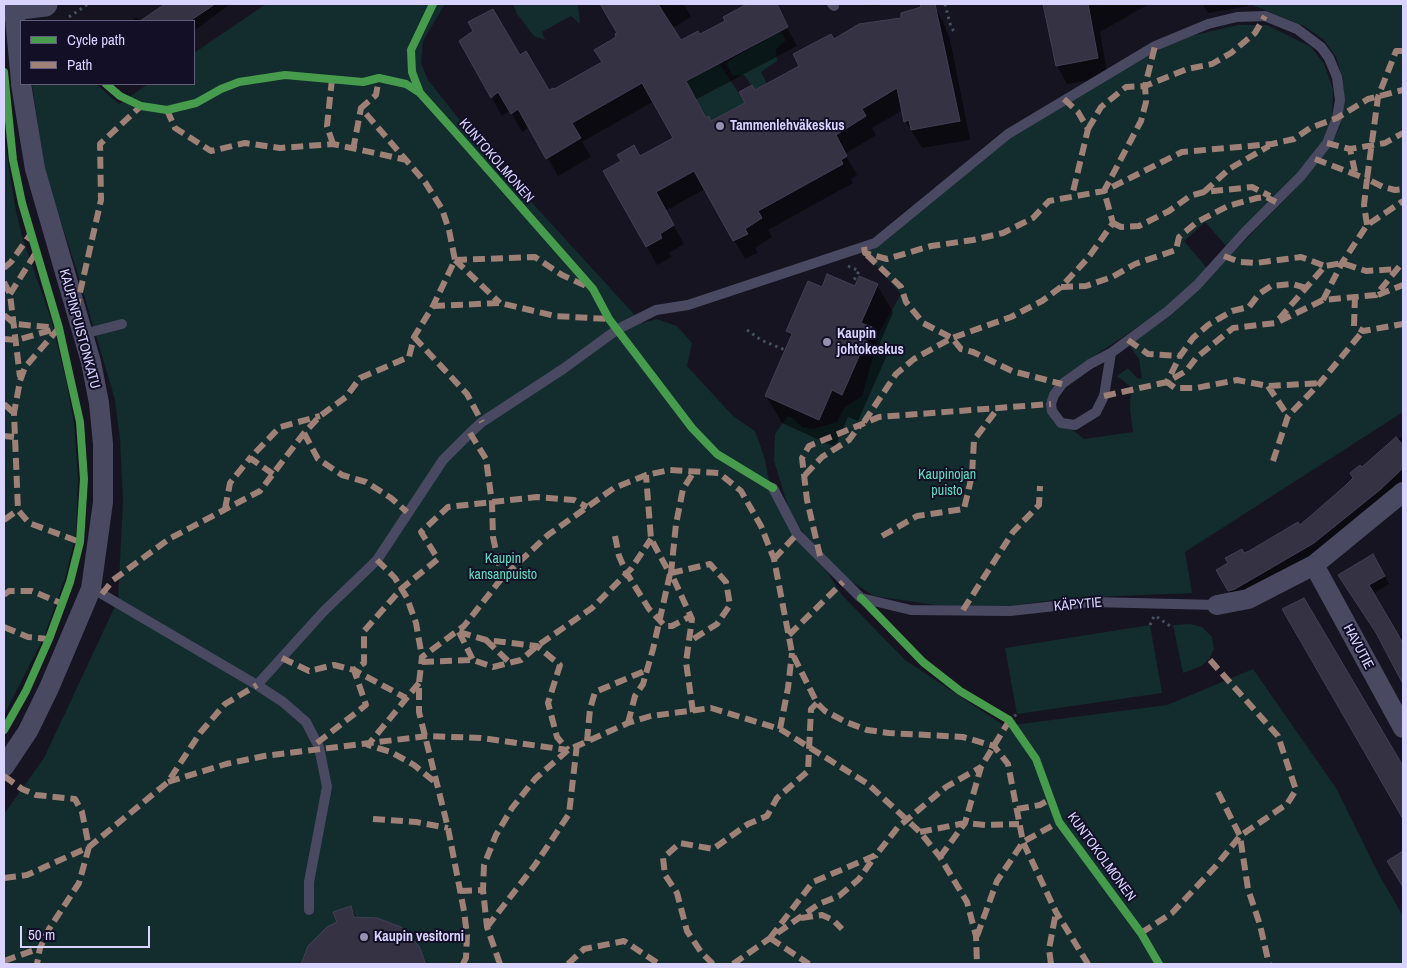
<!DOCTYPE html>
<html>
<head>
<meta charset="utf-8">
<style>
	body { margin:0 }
	#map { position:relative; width:1407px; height:968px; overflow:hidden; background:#161421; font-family:"Archivo Narrow",sans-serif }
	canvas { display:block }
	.frame { position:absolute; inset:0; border:5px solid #d9d4ff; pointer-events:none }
	.legend { position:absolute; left:20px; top:20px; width:175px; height:65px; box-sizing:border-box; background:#130f26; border:1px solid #625e7d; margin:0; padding:6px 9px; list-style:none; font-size:15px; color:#d9d4ff }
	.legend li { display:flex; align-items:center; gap:10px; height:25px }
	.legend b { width:25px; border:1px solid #625e7d }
	.scale { position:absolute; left:20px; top:926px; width:130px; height:22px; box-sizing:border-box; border:2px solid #d9d4ff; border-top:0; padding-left:6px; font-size:15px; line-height:18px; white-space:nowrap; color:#d9d4ff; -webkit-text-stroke:4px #130f26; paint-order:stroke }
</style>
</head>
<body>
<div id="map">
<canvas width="1407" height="968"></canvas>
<div class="frame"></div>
<ul class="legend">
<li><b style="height:6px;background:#469c4c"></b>Cycle path</li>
<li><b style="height:6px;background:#9e8076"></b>Path</li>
</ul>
<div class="scale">50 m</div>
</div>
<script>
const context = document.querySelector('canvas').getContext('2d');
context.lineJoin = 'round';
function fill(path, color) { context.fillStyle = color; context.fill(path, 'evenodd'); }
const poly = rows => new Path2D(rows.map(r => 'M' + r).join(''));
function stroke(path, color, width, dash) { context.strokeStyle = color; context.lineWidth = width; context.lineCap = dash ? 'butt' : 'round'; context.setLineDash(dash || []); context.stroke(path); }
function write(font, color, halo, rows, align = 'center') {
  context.font = font + ' "Archivo Narrow",sans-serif'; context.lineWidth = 4; context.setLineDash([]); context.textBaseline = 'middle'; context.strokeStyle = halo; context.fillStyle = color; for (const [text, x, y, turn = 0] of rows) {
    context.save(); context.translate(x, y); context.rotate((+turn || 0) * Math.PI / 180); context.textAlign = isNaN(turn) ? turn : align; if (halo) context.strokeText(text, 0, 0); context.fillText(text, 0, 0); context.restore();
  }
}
fill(poly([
	[266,4,445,4,423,41,421,63,428,80,482,148,642,323,657,319,677,326,692,343,687,366,733,416,755,431,765,459,770,487,808,551,827,572,842,595,905,660,1005,726,1167,705,1253,669,1336,788,1378,873,1403,916,1403,964,4,964,4,814,44,758,118,600,123,501,120,439,115,400,76,268,45,173,32,84,96,84,119,104,148,84,194,84,194,53],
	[513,4,578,4,580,24,571,16,542,32,545,40,534,36,517,14],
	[1250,4,1403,4,1403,412,1185,552,1192,593,1069,598,1001,607,935,605,874,596,843,576,809,541,790,513,774,461,775,434,787,417,791,417,802,427,813,429,837,422,844,408,862,396,880,331,901,294,865,253,1015,134,1068,100,1179,39,1237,25,1267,25,1311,47,1324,64,1333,89,1332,117,1322,143,1297,174,1226,246,1205,222,1184,241,1207,268,1168,307,1070,372,1046,404,1053,422,1070,428,1084,439,1133,432,1130,409,1131,387,1117,376,1128,368,1137,378,1142,379,1139,359,1129,345,1173,314,1305,179,1330,147,1340,126,1344,101,1342,76,1336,57,1324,40,1304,26],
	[780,31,786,40,776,49,777,61,761,72,767,84,755,90,744,75,733,76,726,64,730,60],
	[719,63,745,103,711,121,709,117,706,118,686,81],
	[4,136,15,206,22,236,51,319,66,380,74,423,78,479,76,534,65,578,44,637,4,715],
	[1190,624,1202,627,1212,637,1214,649,1209,659,1201,666,1183,673,1173,625],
	[1150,625,1162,693,1017,714,1005,648]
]), '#132c2d');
fill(poly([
	[167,4,230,4,194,31,194,21,142,21],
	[599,4,684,4,691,17,672,28,680,42,700,36,726,21,725,18,749,4,751,7,756,4,774,4,797,46,695,100,706,119,711,123,746,103,755,92,800,66,834,40,903,19,922,8,922,5,933,4,943,21,950,40,970,140,922,148,905,121,903,110,872,128,876,135,845,154,857,175,851,179,853,183,768,230,772,237,755,248,758,253,745,259,705,189,665,211,684,244,669,253,672,257,657,265,605,172,640,157,674,138,654,101,582,142,591,157,558,176,530,127,522,132,510,110,502,116,460,41,520,57,548,92,603,63,618,38,619,33],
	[857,4,881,4,881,6,857,5],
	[1045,4,1149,4,1100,32,1108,77,1067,84,1057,66],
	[1202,4,1247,4,1248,6,1208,13],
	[137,17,140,21,131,21],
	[860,278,877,285,893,312,880,343,887,355,858,421,848,417,835,447,782,423,766,396,792,338,787,331,822,288,855,287],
	[1403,436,1403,482,1319,552,1234,599,1217,570,1243,554,1299,527,1346,487,1362,469,1393,442],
	[1373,556,1389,584,1373,594,1398,637,1403,634,1403,679,1344,583],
	[350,907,357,918,418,947,428,964,302,964,309,946,338,923]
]), '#0007');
const building = poly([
	[165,4,215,4,190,21,140,21,165,4],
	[600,4,658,4,681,40,698,31,700,34,725,21,723,17,747,4,777,4,788,27,686,81,706,118,709,116,711,121,745,103,739,92,752,85,755,90,799,66,793,54,831,34,834,39,859,24,901,18,901,13,921,7,920,4,935,4,960,121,911,130,909,120,904,122,897,88,862,109,866,116,836,135,847,156,841,160,843,164,758,211,762,218,745,229,748,234,733,241,694,171,656,192,674,225,660,234,662,238,646,247,603,171,621,161,617,155,634,145,640,156,673,138,642,83,572,123,581,138,546,159,518,109,511,114,498,92,491,98,459,41,473,31,468,22,493,9,520,55,526,51,549,90,553,88,554,89,602,62,594,50,616,37,615,34,617,33,600,4],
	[1043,4,1088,4,1098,58,1056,66,1043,4],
	[827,274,855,286,859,276,878,284,861,323,872,327,842,395,832,390,819,420,765,396,792,334,786,331,808,281,822,287,827,274],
	[1396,437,1403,445,1403,468,1381,489,1314,543,1235,589,1228,591,1216,570,1228,563,1225,558,1242,549,1244,553,1249,551,1298,522,1300,525,1345,486,1353,478,1350,473,1360,465,1362,467,1396,437],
	[1373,554,1385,576,1369,585,1403,643,1403,684,1376,633,1338,575,1373,554],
	[1304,598,1403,766,1403,819,1282,609,1304,598],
	[1403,851,1403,887,1387,861,1403,851],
	[351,906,354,917,377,918,401,927,419,946,426,964,301,964,308,946,327,927,337,922,333,912,351,906]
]);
fill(building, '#343243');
stroke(building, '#433f54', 1);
stroke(poly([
	[945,4,951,27,955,33],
	[69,17,88,4],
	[848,266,859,271,853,282],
	[747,330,761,340,785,350],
	[1157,617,1173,628],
	[1150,625,1154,616],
	[1009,720,1017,714]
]), '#44505f', 3, [2.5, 4]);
stroke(poly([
	[832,4,834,6],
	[83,334,122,324],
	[773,488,797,534,861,598,911,610,1010,611,1091,602,1217,605],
	[91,589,102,594,257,685,283,702,306,722,319,747,327,787,309,882,309,910],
	[257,685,324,611,377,560,443,460,470,433,482,422,563,369,618,329,656,310,688,305,875,243,1008,134,1155,46,1208,24,1237,17,1265,16,1297,29,1321,47,1329,58,1337,77,1340,100,1337,118,1327,143,1301,176,1245,232,1197,285,1168,311,1111,353,1090,364,1062,384,1054,395,1051,404,1052,411,1061,423,1075,425,1096,412,1104,396,1111,353]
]), '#4a4962', 10);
stroke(poly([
	[14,8,21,81],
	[1314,565,1403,728],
	[1217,605,1248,599,1314,565,1403,492],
	[4,767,28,731,49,688,91,589,103,502,103,444,99,403,91,362,35,169,21,84]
]), '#4a4962', 20);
stroke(poly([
	[4,9,45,4]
]), '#4a4962', 25);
stroke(poly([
	[1403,51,1396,51,1378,97,1367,179,1383,187,1395,190,1403,189],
	[332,79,327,126,333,144],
	[1064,99,1078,112,1088,129,1072,196],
	[167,110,175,128,211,151,245,143,280,148,333,144,407,160],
	[1088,129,1101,107,1126,87,1145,86,1187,69,1212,64,1231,53,1255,33,1265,16],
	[1327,143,1350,149],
	[353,150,361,108],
	[1315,159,1367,179,1364,205,1367,225],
	[1355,172,1350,149,1385,143,1403,133],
	[1204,192,1229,169,1269,146],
	[1113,223,1121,227,1139,226,1169,211,1190,196,1204,192,1252,187,1270,196],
	[864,247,865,253,887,259,931,246,973,240,1003,233,1033,218,1049,201,1104,191,1182,152,1272,144,1294,139,1310,128,1337,118,1368,99,1403,90],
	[867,255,901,287,906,302,923,323,952,338,961,349,973,352,1012,371,1062,384],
	[1224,256,1240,262,1256,263,1301,257,1325,266],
	[455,260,535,257,562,275,586,286],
	[455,260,500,303],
	[4,268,11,262,30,235],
	[4,282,10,294,20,377],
	[1061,287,1086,286,1112,277,1135,264,1176,250,1179,237,1197,222,1228,206,1257,198,1266,197,1276,202],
	[1306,288,1292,284,1271,286,1259,294,1249,307,1232,311,1208,325,1193,338,1180,356,1167,382,1175,388,1196,388,1237,380,1268,386,1320,383],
	[10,294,35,254],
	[1378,295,1403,285],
	[1355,296,1354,326,1363,331,1403,324],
	[1323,300,1342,263,1367,225,1403,201],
	[433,306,500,303,555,316,609,319],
	[76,310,101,200,100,144,141,106],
	[4,315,15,324,59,328],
	[1279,319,1325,266,1342,263,1366,271,1397,269],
	[59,328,25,367,20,381,14,413,18,510,29,523,80,542],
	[414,337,467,394,482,422],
	[4,339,17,340,52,330],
	[1128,340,1148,354,1180,356],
	[1268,386,1288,416],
	[1104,396,1167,382,1186,371,1196,358,1233,328,1276,323,1323,300,1376,295,1403,262],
	[4,404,14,413],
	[864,422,896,374,914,359,952,338,1011,317,1042,301,1061,287,1088,258,1113,223,1104,191,1141,121,1146,102,1145,86,1155,46],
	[304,433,318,459,342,475,366,482,391,498,407,512],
	[470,433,486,459,492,503,493,537,502,578],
	[4,436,14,437],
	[1273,461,1288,416,1320,383,1363,331],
	[273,474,250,458,280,427,320,416],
	[805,475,822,457,849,440,860,425],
	[225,509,230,483,250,458],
	[4,520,18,510],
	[615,536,619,556,626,572,649,609,665,626,672,626,691,616],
	[882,536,917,516,964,509,972,475,974,440,998,408],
	[820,556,807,500,802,458,809,446,879,417,1051,404],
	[774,559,797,534],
	[377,560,395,578,407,598,416,623,422,657],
	[671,573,710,564,726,582,730,605,717,624,690,641],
	[102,594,113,580,169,539,260,491,304,433,320,416,346,397,360,378,409,357,414,337,433,306,455,260,449,230,442,209,425,182,361,108,376,95,379,78],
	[4,595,9,591,32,591,63,604],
	[963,610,1013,532,1039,505,1040,486],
	[4,627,28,637,49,639],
	[459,632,486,640,537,646,560,665,548,703,557,737,568,750],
	[459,632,473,660],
	[789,635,843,582],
	[486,640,510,663],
	[282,658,309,671,334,665,354,670,406,698],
	[422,662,473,660,493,667,521,660,537,646,592,608,631,569,651,539],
	[419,683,368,745,391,752,414,765,436,783],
	[693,712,686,662,692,619,671,573,676,524,683,489,695,470],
	[628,723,635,696,643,684,653,649,670,574,651,539,646,475],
	[780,729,788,688,792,653],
	[587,741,590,709,595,692,647,670],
	[317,743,366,705,354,670,364,663,364,631,401,589,438,559,421,532,448,507,537,497,574,500,587,507],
	[4,776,22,789,36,795,75,799,82,812,89,847,79,883,49,929,40,948,37,964],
	[168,782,226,764,264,756,427,736,481,738,568,750],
	[1218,792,1240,836,1248,889,1260,925,1269,964],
	[1017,809,1040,805,1050,799],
	[373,819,416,822,448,828],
	[920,832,965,823,986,825,1019,824],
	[940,857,965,823,981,767,1009,721],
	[4,878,27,875,89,847,168,782,200,733,225,704,257,685],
	[460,891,483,890],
	[801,918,822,915,833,920,842,929],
	[487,927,535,865,569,814,577,744],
	[1141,933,1172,913,1215,867,1240,836,1287,804,1296,790,1278,736,1209,659],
	[977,936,997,881,1023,842,1059,822],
	[770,938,813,882,876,855,898,827,946,787,981,767],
	[770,938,809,964],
	[4,961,40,948],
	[463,964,466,958,467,935,464,911,448,828,419,712,419,683,422,657,464,626,502,578,548,535,614,488,646,475,670,470,719,473,741,491,761,526,774,559,792,653,817,703,825,711,846,722,867,730,889,733,963,737,994,746,1008,764,1023,842,1056,912,1088,964],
	[500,964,487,927,483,890,484,865,496,835,512,808,535,779,568,750,628,723,651,716,711,708,780,729,868,784,920,832,940,857,967,902,976,936,977,964],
	[568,964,584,949,624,941,659,964],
	[713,964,701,952,687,931,677,893,665,875,663,858,680,843,713,849,748,824,767,816,777,798,808,771,811,709,817,703],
	[733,964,819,904,839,896,859,879,876,855],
	[1051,964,1049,949,1056,912]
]), '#9e8076', 6, [12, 6]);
stroke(poly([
	[4,72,13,160,22,203,59,328,80,422,84,479,80,542,70,582,49,639,26,691,4,730],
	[106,84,120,96,141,106,167,110,196,103,221,89,239,82,285,75,363,82,379,78,406,84,420,93,455,132,593,289,609,319,692,428,717,454,773,488],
	[420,93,412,72,411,50,433,4],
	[861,598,923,662,960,691,1009,720,1036,759,1059,822,1141,933,1159,964]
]), '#469c4c', 8);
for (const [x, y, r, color] of [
	[720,126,5,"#9591b1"],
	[827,342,5,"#9591b1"],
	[364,937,5,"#9591b1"]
]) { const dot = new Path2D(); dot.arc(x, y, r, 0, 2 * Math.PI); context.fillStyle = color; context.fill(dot); stroke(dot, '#130f26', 2); }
write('bold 14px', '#d9d4ff', '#130f26', [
	["Tammenlehväkeskus",730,126],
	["Kaupin",837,334],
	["johtokeskus",837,350],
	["Kaupin vesitorni",374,937]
], 'left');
write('14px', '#d9d4ff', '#130f26', [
	["KUNTOKOLMONEN",496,161,49],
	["KAUPINPUISTONKATU",79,329,75],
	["KÄPYTIE",1078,605,-5],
	["HAVUTIE",1358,647,62],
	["KUNTOKOLMONEN",1101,857,54]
]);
write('14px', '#5fe0c0', '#130f26', [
	["Kaupinojan",947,475],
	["puisto",947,491],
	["Kaupin",503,559],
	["kansanpuisto",503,575]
]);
</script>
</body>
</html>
